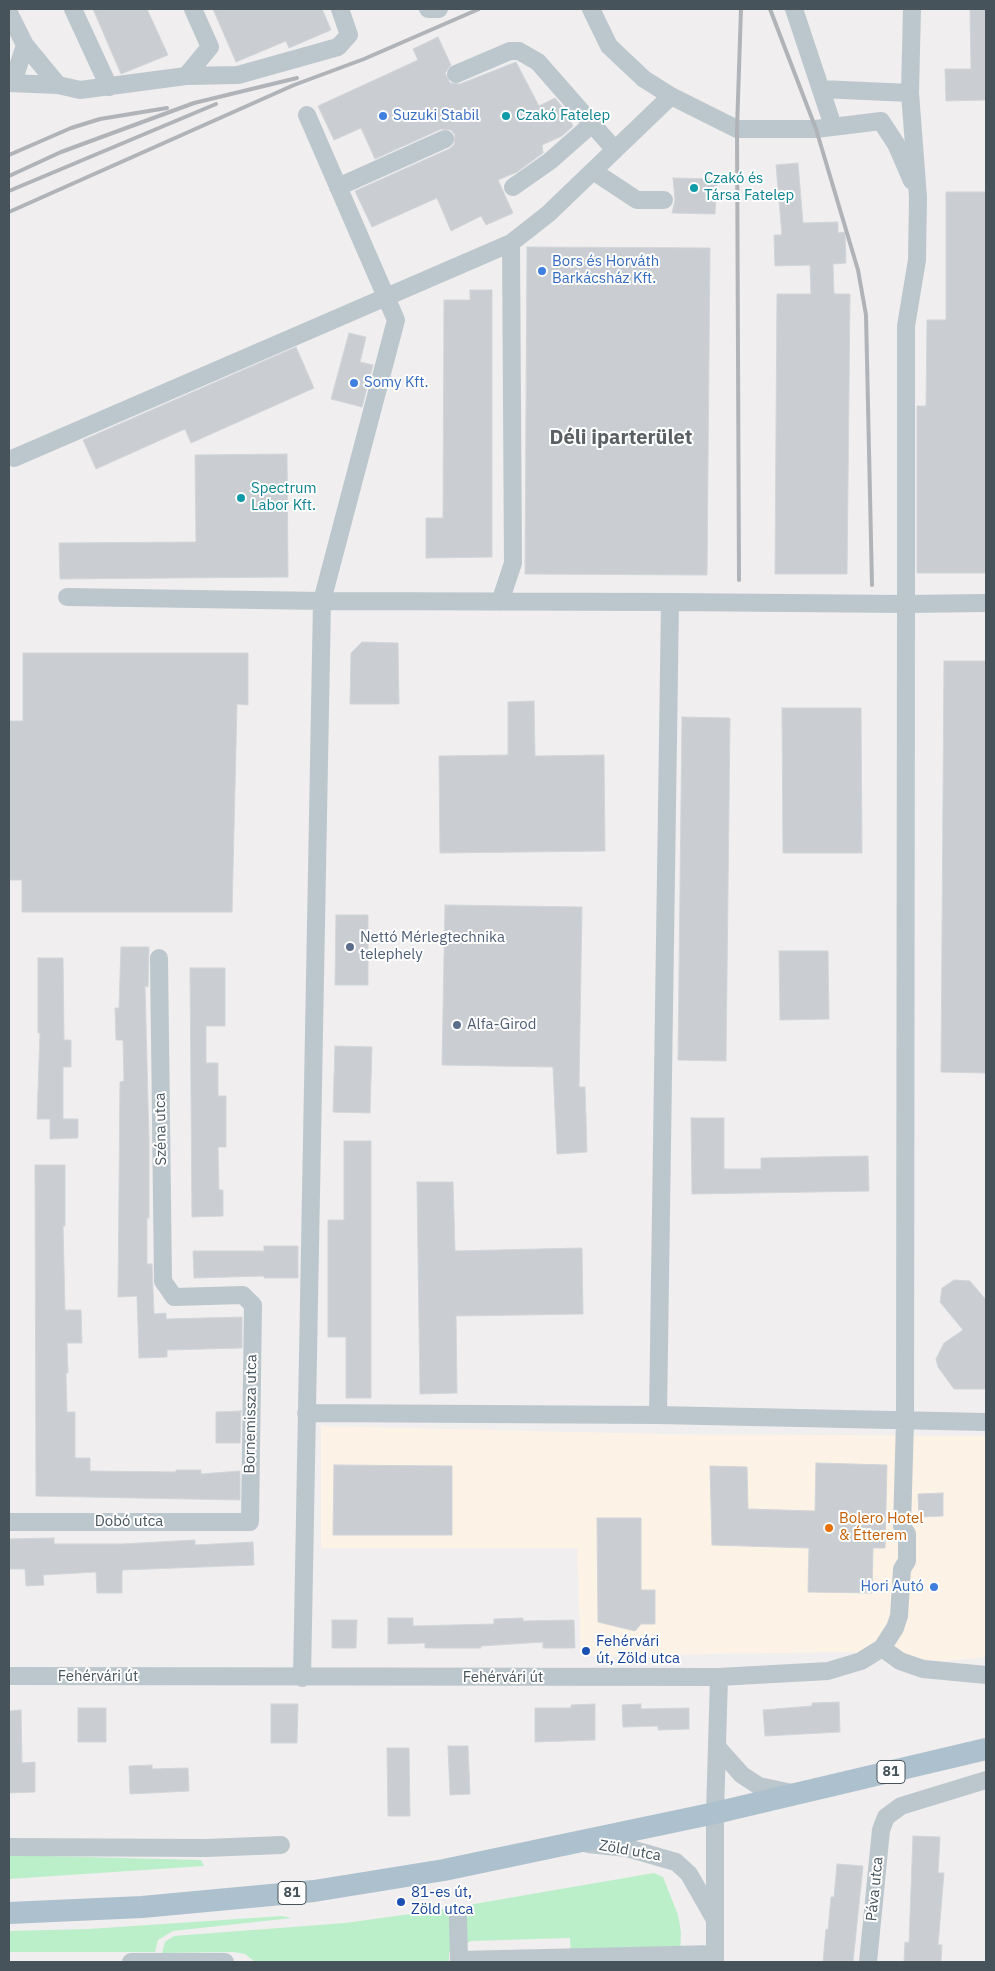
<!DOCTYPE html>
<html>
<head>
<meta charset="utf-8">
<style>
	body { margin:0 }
	#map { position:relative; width:995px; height:1971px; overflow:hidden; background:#f0eeee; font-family:"IBM Plex Sans",sans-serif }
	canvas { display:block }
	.frame { position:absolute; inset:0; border:10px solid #46535b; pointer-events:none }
</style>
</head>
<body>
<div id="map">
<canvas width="995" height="1971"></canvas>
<div class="frame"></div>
</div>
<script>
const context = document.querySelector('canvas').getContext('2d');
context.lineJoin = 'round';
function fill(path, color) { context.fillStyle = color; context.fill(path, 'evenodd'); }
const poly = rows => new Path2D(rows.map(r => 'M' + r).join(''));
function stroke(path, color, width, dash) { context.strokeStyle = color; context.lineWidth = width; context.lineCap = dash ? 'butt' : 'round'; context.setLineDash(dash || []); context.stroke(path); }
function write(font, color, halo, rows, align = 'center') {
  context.font = font + ' "IBM Plex Sans",sans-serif'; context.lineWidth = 4; context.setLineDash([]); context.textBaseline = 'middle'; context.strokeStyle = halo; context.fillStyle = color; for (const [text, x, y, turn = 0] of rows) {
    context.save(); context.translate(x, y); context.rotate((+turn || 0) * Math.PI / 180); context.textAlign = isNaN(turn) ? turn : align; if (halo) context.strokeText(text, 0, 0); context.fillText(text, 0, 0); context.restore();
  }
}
fill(poly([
	[321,1426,662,1434,986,1436,986,1657,943,1661,848,1652,581,1656,577,1548,321,1548]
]), '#fcf3e6');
fill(poly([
	[9,1855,201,1860,204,1866,9,1879],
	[654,1873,663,1877,678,1915,681,1932,680,1962,571,1962,570,1938,471,1941,449,1952,449,1962,255,1962,245,1954,233,1952,162,1953,165,1942,174,1936,345,1923,439,1910],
	[282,1916,292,1918,173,1931,158,1940,155,1952,9,1952,9,1931,89,1929]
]), '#bbefca');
const building = poly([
	[93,9,147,9,168,55,121,74,93,9],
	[213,9,322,9,331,30,289,48,286,41,236,62,213,9],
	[970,9,986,9,986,100,946,101,945,69,971,69,970,9],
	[438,37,451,65,445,73,450,83,460,84,516,62,539,106,555,98,565,110,573,126,562,136,542,145,543,153,517,172,498,180,513,213,486,225,481,216,451,231,437,198,372,227,355,191,449,149,454,145,455,135,451,130,441,129,375,159,361,128,334,140,318,106,418,60,413,49,438,37],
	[798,163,803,223,838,222,838,233,845,232,846,263,833,264,834,294,850,294,847,574,775,574,777,294,811,294,810,265,775,266,774,235,782,235,776,165,798,163],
	[673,178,717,179,715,214,672,213,675,200,673,178],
	[946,192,986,192,986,573,917,573,917,406,926,406,927,320,946,320,946,192],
	[527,247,710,248,707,575,525,574,527,247],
	[470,290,492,290,492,557,426,558,426,518,443,518,444,300,470,300,470,290],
	[349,333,366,337,360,362,373,365,362,407,331,399,349,333],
	[296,347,314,388,191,443,185,429,96,469,83,440,296,347],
	[287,454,288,577,60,579,59,543,196,542,195,455,287,454],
	[362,642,398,643,399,704,350,704,351,653,362,642],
	[23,653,248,653,248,705,237,704,232,912,22,912,22,880,9,880,9,721,23,721,23,653],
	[944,661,986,661,986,1073,941,1072,944,661],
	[534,701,535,756,604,755,605,851,440,853,439,756,508,755,508,702,534,701],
	[782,708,861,708,862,853,783,853,782,708],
	[682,717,730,718,726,1061,678,1060,682,717],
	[445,905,582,907,579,1087,585,1087,587,1152,557,1154,553,1067,442,1065,445,905],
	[336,915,368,915,368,985,335,985,336,915],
	[121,947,149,947,148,987,145,986,149,1141,149,1218,147,1218,147,1264,152,1264,154,1314,166,1313,166,1319,242,1317,242,1348,167,1350,167,1357,139,1358,137,1296,118,1297,120,1082,124,1081,123,1040,116,1040,115,1008,119,1008,121,947],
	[779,951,828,951,829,1019,780,1020,779,951],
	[38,958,63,958,64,1040,71,1040,71,1067,63,1067,63,1119,78,1119,78,1138,50,1139,50,1119,37,1119,40,1033,38,1033,38,958],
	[190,968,225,968,225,1026,206,1026,206,1063,218,1063,218,1096,226,1096,226,1147,218,1147,219,1190,223,1190,223,1216,192,1217,190,968],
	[335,1046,372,1047,370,1113,333,1112,335,1046],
	[691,1118,724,1118,724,1169,761,1169,761,1158,868,1156,869,1191,692,1194,691,1118],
	[344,1141,371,1141,371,1398,346,1398,346,1337,328,1337,328,1220,344,1220,344,1141],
	[35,1165,65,1165,65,1226,63,1226,65,1310,81,1310,82,1343,67,1343,68,1373,66,1373,67,1412,75,1412,75,1458,90,1458,90,1471,176,1472,176,1470,201,1470,201,1474,240,1471,240,1500,36,1496,35,1165],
	[417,1182,453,1182,455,1251,582,1248,583,1314,456,1316,457,1393,420,1394,417,1182],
	[264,1246,298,1246,298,1278,264,1278,264,1276,194,1278,193,1251,264,1251,264,1246],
	[954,1280,970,1281,986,1300,986,1389,954,1389,938,1367,936,1359,944,1343,963,1330,940,1302,942,1288,954,1280],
	[241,1411,240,1443,216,1443,216,1412,241,1411],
	[816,1463,887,1465,885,1548,873,1548,872,1593,808,1592,809,1548,712,1545,710,1466,747,1467,748,1509,815,1511,816,1463],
	[334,1465,452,1466,452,1535,333,1535,334,1465],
	[943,1493,943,1516,919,1517,918,1494,943,1493],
	[597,1518,641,1518,641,1590,655,1590,655,1624,641,1624,635,1631,598,1622,597,1518],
	[54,1538,54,1544,122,1544,195,1540,195,1545,253,1542,254,1565,122,1570,122,1593,97,1593,96,1572,43,1575,44,1585,26,1586,25,1569,9,1569,9,1539,54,1538],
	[388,1618,413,1618,413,1626,494,1624,494,1619,523,1618,523,1621,574,1620,575,1648,543,1648,543,1642,481,1646,481,1648,425,1648,425,1643,388,1644,388,1618],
	[332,1620,357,1620,356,1648,332,1648,332,1620],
	[839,1702,840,1732,765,1736,763,1710,812,1706,812,1703,839,1702],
	[271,1704,298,1704,297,1743,271,1743,271,1704],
	[595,1704,595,1740,535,1742,535,1708,571,1708,571,1705,595,1704],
	[641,1704,641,1709,689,1708,689,1729,658,1730,658,1726,623,1727,622,1705,641,1704],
	[78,1708,106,1708,106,1742,78,1742,78,1708],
	[21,1710,22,1763,35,1762,35,1792,9,1793,9,1711,21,1710],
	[448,1746,468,1746,470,1794,450,1795,448,1746],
	[387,1748,409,1748,410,1816,388,1816,387,1748],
	[152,1765,152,1769,188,1768,189,1791,130,1794,129,1766,152,1765],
	[913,1836,940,1837,938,1873,944,1873,938,1945,942,1945,941,1962,904,1962,905,1942,909,1943,913,1836],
	[837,1864,863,1866,853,1962,823,1962,826,1929,828,1930,831,1897,834,1897,837,1864]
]);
fill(building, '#caced3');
stroke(building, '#d1d5d9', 1);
stroke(poly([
	[73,9,109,87],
	[428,9,439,9],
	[591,9,609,46,644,79,671,96,737,129,816,129,881,121,896,144,912,181],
	[794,9,833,126],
	[912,9,910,93,918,197,917,260,906,326,906,604,986,603],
	[9,13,25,45,16,73,9,82],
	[25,45,58,85],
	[456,74,510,51,519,51,538,62,615,150],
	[186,76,210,47,193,9],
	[9,83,58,85,80,90,186,76,238,75,338,47,349,35,340,9],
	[821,89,910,93],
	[593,171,637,200,664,200],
	[338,187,445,139],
	[513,187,550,161,592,124],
	[14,458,511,243,548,214,671,96],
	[67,597,322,601,396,320,307,115],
	[500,602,513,563,511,243],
	[670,602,906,604,905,1421,902,1526,907,1534,907,1561,902,1569,899,1616,895,1628,882,1648],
	[306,1413,658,1415,986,1422],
	[9,1522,250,1522,253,1305,243,1295,174,1297,163,1281,159,958],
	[9,1676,719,1677,828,1671,861,1661,882,1648,900,1661,923,1669,986,1675],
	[302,1678,322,601,670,602,658,1415],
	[717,1747,742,1775,759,1786,792,1793],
	[588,1844,627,1848,676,1862,689,1874,714,1918],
	[9,1847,206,1848,281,1845],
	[458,1918,459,1962],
	[459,1960,715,1954],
	[131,1962,225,1962],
	[715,1962,715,1813,719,1677],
	[868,1962,881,1830,886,1817,901,1806,986,1780]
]), '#bcc7cd', 18);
stroke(poly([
	[9,1913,142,1907,314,1891,444,1870,715,1813,986,1749]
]), '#adc0cd', 22);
stroke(poly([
	[770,9,816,129,858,270,866,315,872,585],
	[9,155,71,128,100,119,167,108],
	[9,176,61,152,194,103,297,78],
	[9,191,216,104],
	[9,212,294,85,364,59,479,9],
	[739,580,737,129,741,9]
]), '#b0b4b8', 4);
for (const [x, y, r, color] of [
	[383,116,5,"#3f7fe0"],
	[506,116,5,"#0f9aa8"],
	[694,188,5,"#0f9aa8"],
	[542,271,5,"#3f7fe0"],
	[354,383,5,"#3f7fe0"],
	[241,498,5,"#0f9aa8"],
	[350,947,5,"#5c6f8a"],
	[457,1025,5,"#5c6f8a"],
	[829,1528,5,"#e8710a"],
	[934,1587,5,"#3f7fe0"],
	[586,1651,5,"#1a4fb4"],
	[401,1902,5,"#1a4fb4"]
]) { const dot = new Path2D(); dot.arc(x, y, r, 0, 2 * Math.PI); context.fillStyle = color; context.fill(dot); stroke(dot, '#fff', 2); }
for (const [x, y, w] of [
	[891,1772,28],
	[292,1893,28]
]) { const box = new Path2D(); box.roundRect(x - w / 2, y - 11.5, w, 23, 4); context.fillStyle = '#fff'; context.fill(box); stroke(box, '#46535b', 1); }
write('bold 14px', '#46535b', null, [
	["81",891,1772],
	["81",292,1893]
]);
write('15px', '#366cbe', '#fff', [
	["Suzuki Stabil",393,116],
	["Bors és Horváth",552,262],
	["Barkácsház Kft.",552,279],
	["Somy Kft.",364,383],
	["Hori Autó",924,1587,"right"]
], 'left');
write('15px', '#0d838f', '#fff', [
	["Czakó Fatelep",516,116],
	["Czakó és",704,179],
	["Társa Fatelep",704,196],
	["Spectrum",251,489],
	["Labor Kft.",251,506]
], 'left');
write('15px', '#4e5e75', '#fff', [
	["Nettó Mérlegtechnika",360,938],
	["telephely",360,955],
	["Alfa-Girod",467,1025]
], 'left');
write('15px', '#46535b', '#fff', [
	["Széna utca",161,1129,-91],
	["Bornemissza utca",251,1414,-89],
	["Dobó utca",129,1522],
	["Fehérvári út",98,1677],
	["Fehérvári út",503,1678],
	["Zöld utca",630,1851,10],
	["Páva utca",875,1889,-84]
]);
write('15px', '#c56008', '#fff', [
	["Bolero Hotel",839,1519],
	["& Étterem",839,1536]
], 'left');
write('15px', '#164399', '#fff', [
	["Fehérvári",596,1642],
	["út, Zöld utca",596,1659],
	["81-es út,",411,1893],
	["Zöld utca",411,1910]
], 'left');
write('bold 20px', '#5a5f63', '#fff', [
	["Déli iparterület",621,438]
]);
</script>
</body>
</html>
